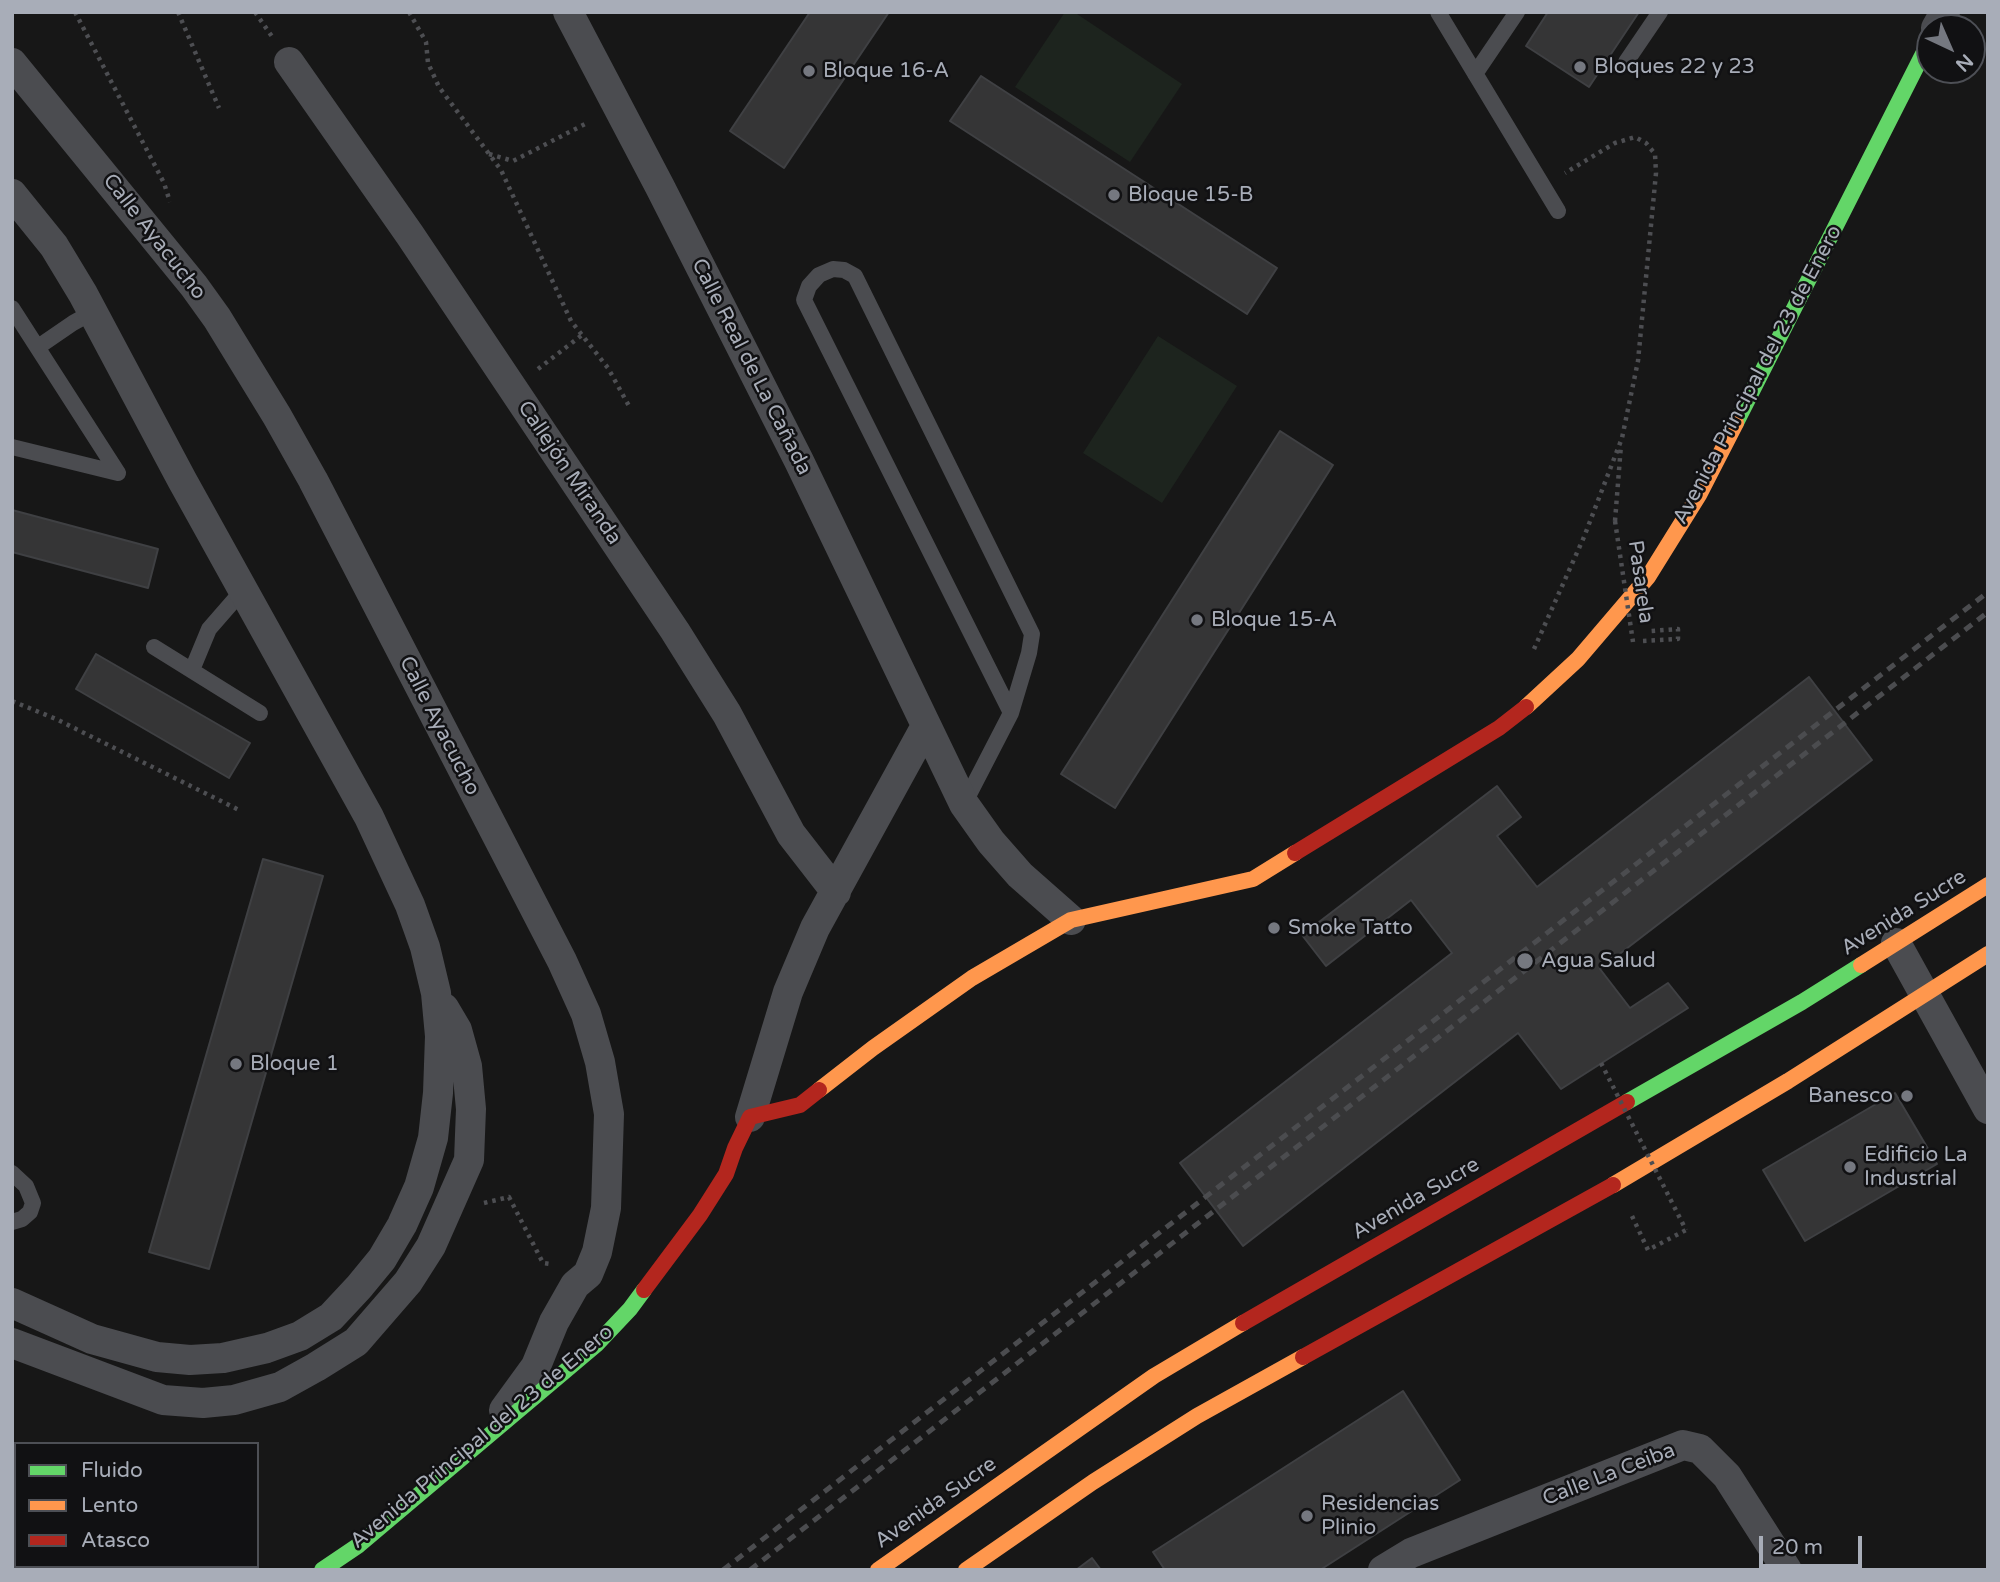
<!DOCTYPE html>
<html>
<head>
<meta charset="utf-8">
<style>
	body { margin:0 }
	#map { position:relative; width:2000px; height:1582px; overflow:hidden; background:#171717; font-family:"Varela Round",sans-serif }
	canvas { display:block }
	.frame { position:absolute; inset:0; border:14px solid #a8adb8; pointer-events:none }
	.legend { position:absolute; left:14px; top:1442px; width:245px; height:126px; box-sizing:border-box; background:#111113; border:2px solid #4d4f55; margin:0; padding:9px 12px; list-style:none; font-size:21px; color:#a8adb8 }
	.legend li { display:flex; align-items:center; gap:14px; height:35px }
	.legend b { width:35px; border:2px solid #4d4f55 }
	.north { position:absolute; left:1916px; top:14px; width:70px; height:70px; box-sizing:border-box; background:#111113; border:2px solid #4d4f55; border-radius:50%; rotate:136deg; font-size:19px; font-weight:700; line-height:28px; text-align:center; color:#a8adb8 }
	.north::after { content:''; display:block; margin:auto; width:24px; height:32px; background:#757880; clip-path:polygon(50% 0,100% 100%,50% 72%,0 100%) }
	.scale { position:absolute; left:1759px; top:1536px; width:103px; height:32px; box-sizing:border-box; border:4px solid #a8adb8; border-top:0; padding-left:9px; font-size:21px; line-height:24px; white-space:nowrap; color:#a8adb8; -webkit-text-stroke:5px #111113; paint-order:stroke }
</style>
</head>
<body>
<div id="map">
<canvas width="2000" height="1582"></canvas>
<div class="frame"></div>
<ul class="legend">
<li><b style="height:9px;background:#63d668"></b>Fluido</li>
<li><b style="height:9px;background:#ff974d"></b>Lento</li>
<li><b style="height:9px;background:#b3261e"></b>Atasco</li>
</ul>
<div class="north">N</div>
<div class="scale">20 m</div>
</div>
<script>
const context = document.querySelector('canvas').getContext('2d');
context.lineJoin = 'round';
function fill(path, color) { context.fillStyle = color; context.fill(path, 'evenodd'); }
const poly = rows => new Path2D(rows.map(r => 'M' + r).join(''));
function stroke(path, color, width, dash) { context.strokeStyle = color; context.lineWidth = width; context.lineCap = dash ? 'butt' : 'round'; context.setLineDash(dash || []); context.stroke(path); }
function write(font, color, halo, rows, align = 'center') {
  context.font = font + ' "Varela Round",sans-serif'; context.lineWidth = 5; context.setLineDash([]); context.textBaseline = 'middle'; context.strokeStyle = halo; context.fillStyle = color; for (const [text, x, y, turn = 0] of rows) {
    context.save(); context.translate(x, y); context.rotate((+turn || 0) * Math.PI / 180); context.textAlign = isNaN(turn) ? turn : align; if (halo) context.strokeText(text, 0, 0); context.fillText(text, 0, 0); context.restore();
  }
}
fill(poly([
	[1065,12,1074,12,1182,84,1130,162,1015,87],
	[1158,336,1237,386,1162,503,1083,453]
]), '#1d241e');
const building = poly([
	[810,12,889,12,784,168,730,131,810,12],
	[1548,12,1639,12,1589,87,1526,46,1548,12],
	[981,76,1277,268,1247,314,950,121,981,76],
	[1280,431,1333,465,1115,808,1061,774,1280,431],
	[12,510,158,549,148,588,12,552,12,510],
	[96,654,250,743,229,778,76,689,96,654],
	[1809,677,1872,760,1600,969,1630,1008,1668,983,1688,1008,1561,1089,1518,1033,1243,1246,1180,1163,1452,953,1411,900,1326,966,1302,935,1497,786,1521,817,1497,836,1537,887,1809,677],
	[263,859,323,876,209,1269,149,1252,263,859],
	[1895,1093,1937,1164,1805,1241,1763,1170,1895,1093],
	[1403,1391,1460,1480,1320,1570,1165,1570,1153,1552,1403,1391],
	[1092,1558,1101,1570,1076,1570,1092,1558]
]);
fill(building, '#353536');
stroke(building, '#3f4043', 2);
stroke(poly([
	[75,12,164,183,170,202],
	[178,12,219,108],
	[255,12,273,38],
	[409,12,426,42,428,63,439,87,501,170,571,321,608,368,629,406],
	[489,154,513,161,589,122],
	[538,369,582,335],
	[1615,521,1621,445],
	[1643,641,1678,639,1678,629,1651,631],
	[1534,649,1584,537,1622,438,1638,361,1656,173,1655,154,1646,143,1635,137,1615,143,1565,173],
	[12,701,56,719,239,810],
	[484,1203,509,1197,543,1263,550,1264],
	[1632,1216,1648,1250,1686,1230]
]), '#4d4e52', 4.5, [3.5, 5]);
stroke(poly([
	[1438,12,1558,211],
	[1626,62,1660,12],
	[1475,74,1517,12],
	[12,308,118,473],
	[38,347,73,323,91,313],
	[12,447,118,473],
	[154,647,260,713],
	[192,670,209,629,243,590],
	[964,804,1011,713,1029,653,1032,634,855,276,844,270,833,269,819,275,809,286,804,300,1011,713],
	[12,1173,26,1186,33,1203,30,1212,22,1219,12,1222]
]), '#4b4c50', 16);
stroke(poly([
	[568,12,660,187,799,461,964,804,991,842,1020,875,1071,920],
	[1936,28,1945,12],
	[289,62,410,235,675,631,727,714,791,834,836,892],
	[12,63,194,286,217,318,277,416,313,480,562,961,586,1014,600,1062,609,1114,606,1208,597,1252,588,1274,575,1285,554,1322,536,1366,504,1410],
	[12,194,54,246,83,294,182,480,369,817,410,905,425,947,436,993,440,1036,438,1093,433,1138,419,1187,402,1225,382,1259,359,1287,331,1317,300,1336,267,1348,223,1358,190,1360,157,1357,92,1339,12,1303],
	[1896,943,1988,1109],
	[750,1117,788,992,815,928,926,726],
	[12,1343,163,1400,203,1403,234,1400,280,1387,316,1367,356,1342,408,1282,431,1246,469,1160,471,1109,467,1066,457,1030,444,1008],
	[12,1568,16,1570],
	[1383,1570,1411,1553,1683,1445,1700,1449,1727,1476,1787,1570]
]), '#4b4c50', 30);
stroke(poly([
	[1736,423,1930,40],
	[1627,1102,1802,1002,1861,965],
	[322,1570,359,1545,596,1345,630,1309,644,1290]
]), '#63d668', 16);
stroke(poly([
	[1526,707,1578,659,1648,577,1699,495,1736,423],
	[1861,965,1988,885],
	[819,1090,873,1048,972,978,1071,920,1253,879,1295,853],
	[1613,1185,1788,1081,1988,954],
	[878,1570,1154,1376,1243,1323],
	[966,1570,1093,1482,1197,1416,1303,1357]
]), '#ff974d', 16);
stroke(poly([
	[1295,853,1499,728,1526,707],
	[644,1290,700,1215,726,1174,735,1148,750,1117,800,1105,819,1090],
	[1243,1323,1627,1102],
	[1303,1357,1613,1185]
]), '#b3261e', 16);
stroke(poly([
	[723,1570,1988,592],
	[750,1570,1988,612]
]), '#4b4c4f', 5, [9, 7]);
stroke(poly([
	[1615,521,1633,642],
	[1601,1063,1686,1230]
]), '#4d4e52', 4.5, [3.5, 5]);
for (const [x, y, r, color] of [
	[1580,67,7,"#757880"],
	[809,71,7,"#757880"],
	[1114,195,7,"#757880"],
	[1197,620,7,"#757880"],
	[1274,928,7,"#757880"],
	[1525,961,9,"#757880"],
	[236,1064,7,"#757880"],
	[1907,1096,7,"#757880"],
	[1850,1167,7,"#757880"],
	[1307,1516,7,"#757880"]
]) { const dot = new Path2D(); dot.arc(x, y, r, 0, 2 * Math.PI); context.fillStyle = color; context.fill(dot); stroke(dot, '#111113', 2.5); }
write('21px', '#a8adb8', '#111113', [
	["Bloques 22 y 23",1594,67],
	["Bloque 16-A",823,71],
	["Bloque 15-B",1128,195],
	["Bloque 15-A",1211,620],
	["Smoke Tatto",1288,928],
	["Agua Salud",1541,961],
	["Bloque 1",250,1064],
	["Banesco",1893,1096,"right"],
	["Edificio La",1864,1155],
	["Industrial",1864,1179],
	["Residencias",1321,1504],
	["Plinio",1321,1528]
], 'left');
write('21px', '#a8adb8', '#111113', [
	["Calle Ayacucho",154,237,52],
	["Calle Real de La Cañada",751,367,63],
	["Avenida Principal del 23 de Enero",1758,375,-62],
	["Callejón Miranda",569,473,56],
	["Pasarela",1640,582,82],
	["Calle Ayacucho",439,726,63],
	["Avenida Sucre",1904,913,-32],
	["Avenida Sucre",1416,1199,-30],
	["Avenida Principal del 23 de Enero",482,1437,-40],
	["Calle La Ceiba",1609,1475,-21],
	["Avenida Sucre",936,1503,-35]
]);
</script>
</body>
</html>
